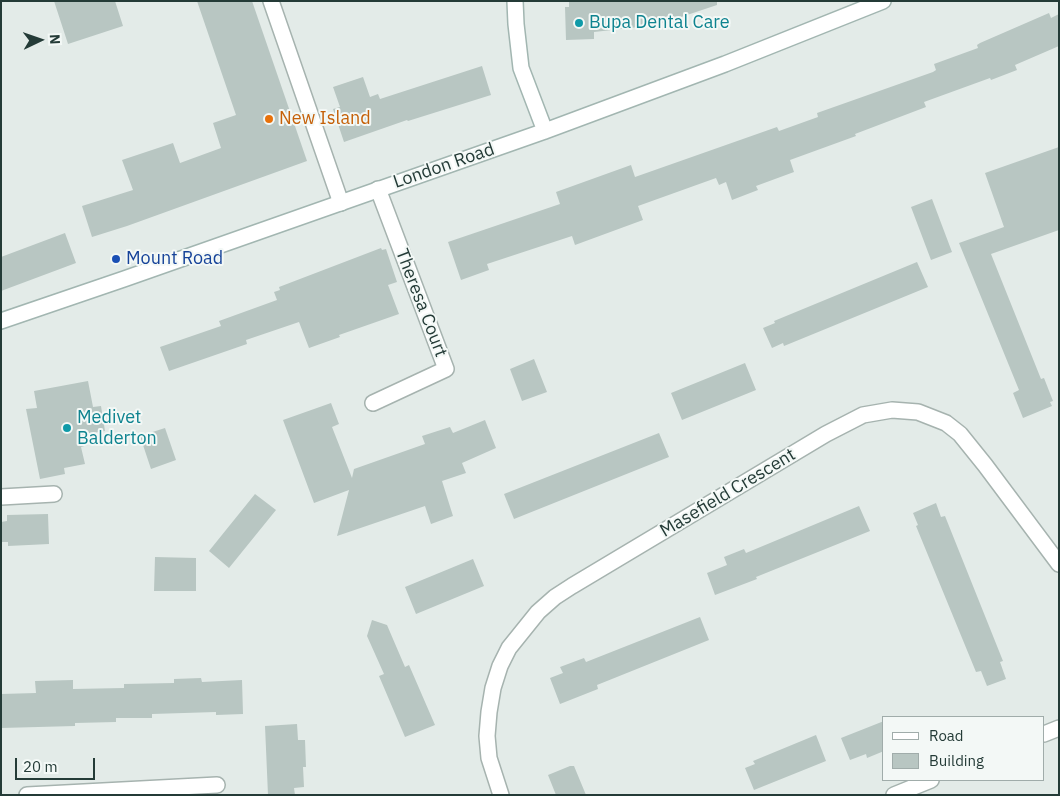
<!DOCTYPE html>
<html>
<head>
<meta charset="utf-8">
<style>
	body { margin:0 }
	#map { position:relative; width:1060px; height:796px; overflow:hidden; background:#e3ebe8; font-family:"IBM Plex Sans",sans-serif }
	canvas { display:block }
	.frame { position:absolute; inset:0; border:2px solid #243b37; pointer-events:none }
	.legend { position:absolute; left:882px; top:716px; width:162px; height:65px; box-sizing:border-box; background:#f3f8f6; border:1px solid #a0acaa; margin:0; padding:6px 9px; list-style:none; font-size:15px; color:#243b37 }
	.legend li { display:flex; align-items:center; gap:10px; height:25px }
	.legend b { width:25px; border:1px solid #a0acaa }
	.north { position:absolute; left:15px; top:15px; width:50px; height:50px; -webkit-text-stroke:4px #f3f8f6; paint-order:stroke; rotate:87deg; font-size:14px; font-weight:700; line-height:20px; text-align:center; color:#243b37 }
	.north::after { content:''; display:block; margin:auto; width:18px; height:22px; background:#243b37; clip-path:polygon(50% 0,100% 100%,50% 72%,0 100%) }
	.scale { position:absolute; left:15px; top:758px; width:80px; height:22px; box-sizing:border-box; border:2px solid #243b37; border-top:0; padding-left:6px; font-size:15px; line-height:18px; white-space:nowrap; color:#243b37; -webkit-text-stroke:4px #f3f8f6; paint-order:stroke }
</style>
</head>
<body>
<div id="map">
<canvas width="1060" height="796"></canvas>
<div class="frame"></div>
<ul class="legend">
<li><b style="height:6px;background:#fff"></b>Road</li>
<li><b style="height:14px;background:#b8c6c2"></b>Building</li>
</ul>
<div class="north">N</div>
<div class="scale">20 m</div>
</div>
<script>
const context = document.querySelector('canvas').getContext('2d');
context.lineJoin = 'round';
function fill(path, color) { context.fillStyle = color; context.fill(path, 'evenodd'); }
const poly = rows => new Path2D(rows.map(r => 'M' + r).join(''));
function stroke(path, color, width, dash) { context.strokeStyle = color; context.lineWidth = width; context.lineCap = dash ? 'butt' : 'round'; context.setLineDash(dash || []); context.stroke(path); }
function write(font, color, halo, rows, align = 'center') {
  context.font = font + ' "IBM Plex Sans",sans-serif'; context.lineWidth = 4; context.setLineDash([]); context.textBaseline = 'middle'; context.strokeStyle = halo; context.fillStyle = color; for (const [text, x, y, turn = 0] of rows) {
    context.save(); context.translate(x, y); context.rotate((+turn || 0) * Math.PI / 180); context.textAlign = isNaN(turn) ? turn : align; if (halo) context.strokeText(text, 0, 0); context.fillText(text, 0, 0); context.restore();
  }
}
fill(poly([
	[54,1,115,1,123,26,68,44],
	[197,1,252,1,307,161,127,226,92,237,82,206,133,190,122,160,173,143,180,163,221,148,213,123,236,115],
	[569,1,717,1,717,5,657,25,594,32,594,39,566,40,565,7,569,7],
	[1049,13,1051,18,1059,14,1059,46,1015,65,1017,70,991,80,990,78,924,102,926,107,855,134,856,136,790,160,794,172,756,186,758,190,732,200,726,182,719,185,716,178,638,206,643,220,575,245,572,236,487,264,489,270,461,280,448,242,560,204,556,192,631,165,635,177,777,127,779,131,818,117,817,113,933,72,936,70,934,64,978,48,977,45,980,43],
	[482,66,491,95,408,121,407,120,344,142,333,109,340,107,333,87,363,77,370,97,378,94,380,99],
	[1059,147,1059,230,991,254,1041,379,1044,378,1053,401,1050,402,1052,406,1023,418,1013,393,1019,390,959,243,1004,227,985,173],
	[932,199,952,252,931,260,911,207],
	[65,233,76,263,1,291,1,257],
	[381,248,382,250,386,249,397,282,388,285,399,314,339,335,340,337,309,348,299,322,246,340,247,344,169,371,160,347,221,326,219,321,277,300,274,292,280,290,279,287],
	[917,262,928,287,784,346,783,343,772,348,763,328,775,323,774,321],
	[534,359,547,392,522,401,510,369],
	[745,363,756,390,682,420,671,393],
	[88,381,93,407,101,406,105,431,86,434,88,445,81,447,85,464,64,468,65,474,40,479,26,409,37,408,34,391],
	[331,403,339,424,332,427,352,478,354,469,425,444,422,436,450,427,453,433,485,420,496,448,462,463,466,473,442,481,453,516,431,524,425,506,337,536,349,490,314,503,283,420],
	[165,428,176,460,151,469,140,436],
	[659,433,669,457,514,519,504,494],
	[255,494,276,510,229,568,209,551],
	[936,503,941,517,945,516,1003,661,1000,662,1006,679,987,686,981,671,976,672,916,526,918,525,913,513],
	[859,506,870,531,756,577,757,579,715,595,707,573,727,565,724,557,744,549,746,553],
	[48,514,49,544,8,546,8,542,1,542,1,522,7,521,7,515],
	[155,557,196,558,196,591,154,591],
	[473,559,484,586,416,614,405,587],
	[700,617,709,640,597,685,598,689,560,704,550,678,563,673,560,667,584,658,586,662],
	[372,620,387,625,405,667,409,665,435,725,405,737,379,676,384,674,367,636],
	[201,678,202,682,242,680,243,714,216,715,216,712,152,714,152,718,116,718,116,722,75,723,75,726,1,728,1,694,36,693,35,681,73,680,73,689,124,688,124,684,174,683,174,679],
	[884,721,884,751,867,758,866,754,850,760,841,738],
	[297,724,298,740,305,740,306,767,303,767,304,787,294,788,295,795,268,795,265,726],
	[816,735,826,761,754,790,745,768,755,764,753,761],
	[570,766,574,766,586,795,556,795,548,775]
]), '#b8c6c2');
const street = poly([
	[271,1,341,203],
	[373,403,446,369,378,189],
	[1,497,54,494],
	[1044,734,1059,728],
	[27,795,217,785],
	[501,795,489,758,487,736,489,712,493,688,500,666,509,648,538,612,555,597,572,586,826,434,863,415,892,410,918,412,946,423,960,434,985,465,1059,564],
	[894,795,931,780]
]);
const secondary = poly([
	[515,1,516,24,521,68,545,131],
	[1,321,124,279,545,131,725,64,883,1]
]);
stroke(street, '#a6b3af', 18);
stroke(secondary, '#a2b6b1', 18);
stroke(street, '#fff', 15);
stroke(secondary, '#fff', 15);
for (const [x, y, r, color] of [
	[579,23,5,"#0f9aa8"],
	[269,119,5,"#e8710a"],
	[116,259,5,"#1a4fb4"],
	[67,428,5,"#0f9aa8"]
]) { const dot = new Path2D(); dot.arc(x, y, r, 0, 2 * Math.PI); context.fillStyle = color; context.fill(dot); stroke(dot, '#f3f8f6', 2); }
write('18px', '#0d838f', '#f3f8f6', [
	["Bupa Dental Care",589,23],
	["Medivet",77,418],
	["Balderton",77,439]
], 'left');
write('18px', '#c56008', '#f3f8f6', [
	["New Island",279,119]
], 'left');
write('18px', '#243b37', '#f3f8f6', [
	["London Road",444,166,-19],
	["Theresa Court",421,303,69],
	["Masefield Crescent",728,493,-31]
]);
write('18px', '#164399', '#f3f8f6', [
	["Mount Road",126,259]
], 'left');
</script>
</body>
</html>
